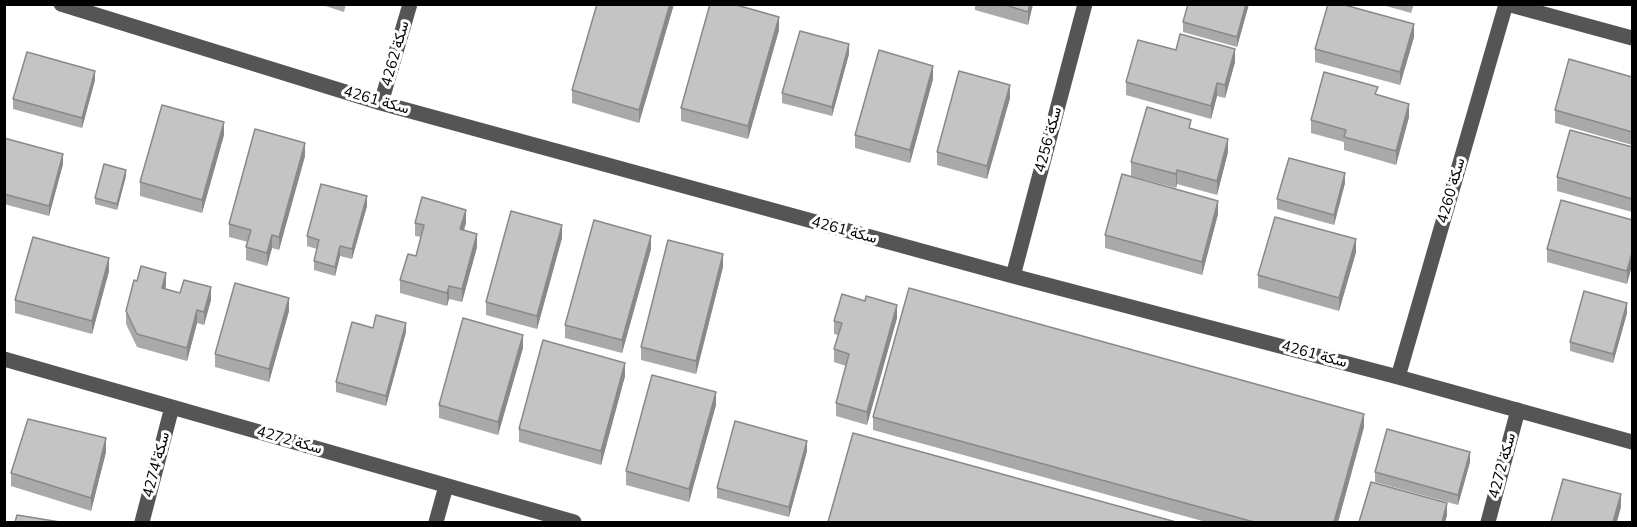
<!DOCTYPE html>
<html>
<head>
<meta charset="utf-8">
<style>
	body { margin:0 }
	#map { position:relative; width:1637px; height:527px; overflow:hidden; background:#fff; font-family:"Nunito Sans",sans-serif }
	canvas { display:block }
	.frame { position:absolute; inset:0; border:6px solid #000; pointer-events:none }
</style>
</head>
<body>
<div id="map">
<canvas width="1637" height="527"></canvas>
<div class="frame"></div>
</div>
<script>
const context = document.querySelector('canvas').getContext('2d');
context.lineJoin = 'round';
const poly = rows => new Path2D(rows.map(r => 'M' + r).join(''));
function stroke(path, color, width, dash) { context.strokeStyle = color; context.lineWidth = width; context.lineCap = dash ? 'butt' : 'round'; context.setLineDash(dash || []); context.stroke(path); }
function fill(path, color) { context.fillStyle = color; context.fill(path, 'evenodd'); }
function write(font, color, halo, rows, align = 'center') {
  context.font = font + ' "Nunito Sans",Vazirmatn,sans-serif'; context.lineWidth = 6; context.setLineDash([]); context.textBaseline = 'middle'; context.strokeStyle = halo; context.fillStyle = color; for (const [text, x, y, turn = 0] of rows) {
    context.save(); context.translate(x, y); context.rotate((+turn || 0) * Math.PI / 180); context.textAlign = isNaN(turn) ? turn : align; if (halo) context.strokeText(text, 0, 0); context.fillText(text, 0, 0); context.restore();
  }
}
stroke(poly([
	[61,4,381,103,1013,276,1398,377,1632,442],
	[1507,4,1632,38],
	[381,103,410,4],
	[1013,276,1085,4],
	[4,359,574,522],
	[1398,377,1506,4],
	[142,522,172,407],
	[436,522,446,486],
	[1488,522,1518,410]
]), '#555', 15);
fill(poly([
	[319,4,346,4,344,12],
	[674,4,639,123,572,103,572,90],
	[975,4,1033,4,1028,25,975,10],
	[1249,4,1237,47,1183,32,1183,22],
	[1379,4,1414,4,1411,13],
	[779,30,748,139,681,121,681,108],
	[1414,37,1400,85,1315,62,1315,49],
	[1176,50,1235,62,1225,98,1217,96,1211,119,1126,95,1126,82],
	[849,54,832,116,782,103,782,93],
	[1632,77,1632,145,1555,123,1555,110],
	[933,79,910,163,855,148,855,135],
	[95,80,82,128,13,109,13,99],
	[1378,95,1409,117,1396,165,1344,150,1344,142,1311,133,1311,120],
	[1010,98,987,179,937,165,937,152],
	[1191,129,1228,152,1217,195,1177,184,1176,188,1131,176,1131,162],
	[224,135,202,213,140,196,140,182],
	[4,138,63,164,49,216,4,204],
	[1632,147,1632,212,1557,191,1557,177],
	[305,156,279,250,272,248,267,266,246,260,246,247,248,242,229,237,229,224],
	[126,176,117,210,95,204,95,198],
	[1345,183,1334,225,1277,209,1277,199],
	[367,206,352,259,340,256,335,276,314,270,314,261,317,249,307,246,307,236],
	[1218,214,1202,275,1105,248,1105,235],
	[1632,220,1627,284,1547,262,1547,249],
	[415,223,466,223,464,230,477,247,462,302,449,299,447,306,400,293,400,280,416,256,421,237,415,236],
	[562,238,537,329,486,315,486,302],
	[651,249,622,353,565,338,565,325],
	[1356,252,1339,311,1258,288,1258,275],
	[723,267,696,374,641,360,641,347],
	[109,271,92,334,15,313,15,300],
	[166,286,165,289,211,300,204,325,197,323,187,361,137,347,126,324,126,311],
	[289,311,269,382,215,367,215,354],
	[1627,313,1613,363,1570,351,1570,342],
	[897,318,867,425,836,416,836,403,846,366,834,362,834,349,838,335,834,334,834,321],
	[373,328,406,332,386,406,336,392,336,382],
	[523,348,498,435,439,418,439,405],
	[625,376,601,465,519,442,519,429],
	[716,405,689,502,626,485,626,471],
	[873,417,1364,427,1338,522,1206,522,873,430],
	[807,451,789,517,717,498,717,488],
	[106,452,91,511,11,486,11,473],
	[1470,462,1458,505,1375,482,1375,472]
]), '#a9a9a9');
fill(poly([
	[670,4,674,4,639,123,639,110],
	[1030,4,1033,4,1028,25,1028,12],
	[1246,4,1249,4,1237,47,1237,37],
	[779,17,779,30,748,139,748,126],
	[1414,24,1414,37,1400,85,1400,72],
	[849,44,849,54,832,116,832,107],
	[1235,49,1235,62,1225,98,1225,85],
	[933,66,933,79,910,163,910,150],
	[95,71,95,80,82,128,82,118],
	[1217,83,1217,96,1211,119,1211,106],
	[1010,85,1010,98,987,179,987,166],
	[1409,104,1409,117,1396,165,1396,151],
	[224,122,224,135,202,213,202,200],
	[1228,139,1228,152,1217,195,1217,181],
	[305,143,305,156,279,250,279,237],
	[63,154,63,164,49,216,49,206],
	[126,170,126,176,117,210,117,204],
	[1177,170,1177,184,1176,188,1176,174],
	[1345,173,1345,183,1334,225,1334,215],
	[367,196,367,206,352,259,352,249],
	[1218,201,1218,214,1202,275,1202,262],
	[466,210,466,223,460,242,460,229],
	[562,225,562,238,537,329,537,316],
	[477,234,477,247,462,302,462,289],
	[272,235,272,248,267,266,267,253],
	[651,236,651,249,622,353,622,340],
	[1356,239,1356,252,1339,311,1339,298],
	[340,246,340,256,335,276,335,267],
	[1632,253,1632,266,1627,284,1627,271],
	[723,254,723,267,696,374,696,361],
	[109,258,109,271,92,334,92,321],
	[166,273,166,286,162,301,162,288],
	[449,286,449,299,447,306,447,293],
	[211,287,211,300,204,325,204,312],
	[289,298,289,311,269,382,269,369],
	[1627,303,1627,313,1613,363,1613,354],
	[897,305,897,318,867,425,867,412],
	[197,310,197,323,187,361,187,348],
	[406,323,406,332,386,406,386,396],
	[523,335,523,348,498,435,498,422],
	[625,363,625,376,601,465,601,451],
	[716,392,716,405,689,502,689,489],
	[1364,414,1364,427,1338,522,1334,522],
	[106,438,106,452,91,511,91,498],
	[807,441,807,451,789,517,789,507],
	[1470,452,1470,462,1458,505,1458,495],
	[1621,494,1621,507,1617,522,1613,522],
	[1447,503,1447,516,1445,522,1442,522]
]), '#898989');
const building = poly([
	[597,4,670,4,639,110,572,90,597,4],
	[710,4,733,4,779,17,748,126,681,108,710,4],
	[1002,4,1030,4,1028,12,1002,4],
	[1188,4,1246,4,1237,37,1183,22,1188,4],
	[1328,4,1341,4,1414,24,1400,72,1315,49,1328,4],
	[800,31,849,44,832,107,782,93,800,31],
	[1180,34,1235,49,1225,85,1217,83,1211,106,1126,82,1138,40,1176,50,1180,34],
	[879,50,933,66,910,150,855,135,879,50],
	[27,52,95,71,82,118,13,99,27,52],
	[1569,59,1632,77,1632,132,1555,110,1569,59],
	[959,71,1010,85,987,166,937,152,959,71],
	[1324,72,1378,87,1375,94,1409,104,1396,151,1344,137,1346,130,1311,120,1324,72],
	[162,105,224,122,202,200,140,182,162,105],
	[1147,107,1191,120,1189,128,1228,139,1217,181,1177,170,1176,174,1131,162,1147,107],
	[255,129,305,143,279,237,272,235,267,253,246,247,251,230,229,224,255,129],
	[1570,130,1632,147,1632,199,1557,177,1570,130],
	[4,138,63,154,49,206,4,194,4,138],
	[1289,158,1345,173,1334,215,1277,199,1289,158],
	[104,164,126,170,117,204,95,198,104,164],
	[1122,174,1218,201,1202,262,1105,235,1122,174],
	[321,184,367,196,352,249,340,246,335,267,314,261,319,240,307,236,321,184],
	[422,197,466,210,460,229,477,234,462,289,449,286,447,293,400,280,408,254,416,256,424,225,415,223,422,197],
	[1561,200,1632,220,1632,253,1627,271,1547,249,1561,200],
	[511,211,562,225,537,316,486,302,511,211],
	[1275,217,1356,239,1339,298,1258,275,1275,217],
	[594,220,651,236,622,340,565,325,594,220],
	[33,237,109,258,92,321,15,300,33,237],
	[668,240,723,254,696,361,641,347,668,240],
	[141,266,166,273,162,288,180,293,184,280,211,287,204,312,197,310,187,348,137,334,126,311,134,280,137,281,141,266],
	[235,283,289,298,269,369,215,354,235,283],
	[909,288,1364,414,1334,522,1254,522,873,417,909,288],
	[1584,291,1627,303,1613,354,1570,342,1584,291],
	[842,294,865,301,866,296,897,305,867,412,836,403,849,354,834,349,842,323,834,321,842,294],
	[376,315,406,323,386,396,336,382,352,322,373,328,376,315],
	[463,318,523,335,498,422,439,405,463,318],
	[543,340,625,363,601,451,519,429,543,340],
	[652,375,716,392,689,489,626,471,652,375],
	[28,419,106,438,91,498,11,473,28,419],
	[735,421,807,441,789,507,717,488,735,421],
	[1387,429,1470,452,1458,495,1375,472,1387,429],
	[853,433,1176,522,828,522,853,433],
	[1563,479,1621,494,1613,522,1551,522,1563,479],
	[1371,482,1447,503,1442,522,1359,522,1371,482],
	[17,515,60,522,15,522,17,515]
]);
fill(building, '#c4c4c4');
stroke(building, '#898989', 1.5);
write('15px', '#000', '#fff', [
	["سكة 4262",396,54,-74],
	["سكة 4261",376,101,16],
	["سكة 4256",1049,140,-75],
	["سكة 4260",1452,191,-74],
	["سكة 4261",844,231,15],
	["سكة 4261",1314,355,15],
	["سكة 4272",289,441,16],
	["سكة 4274",157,465,-75],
	["سكة 4272",1503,466,-75]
]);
</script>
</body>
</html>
